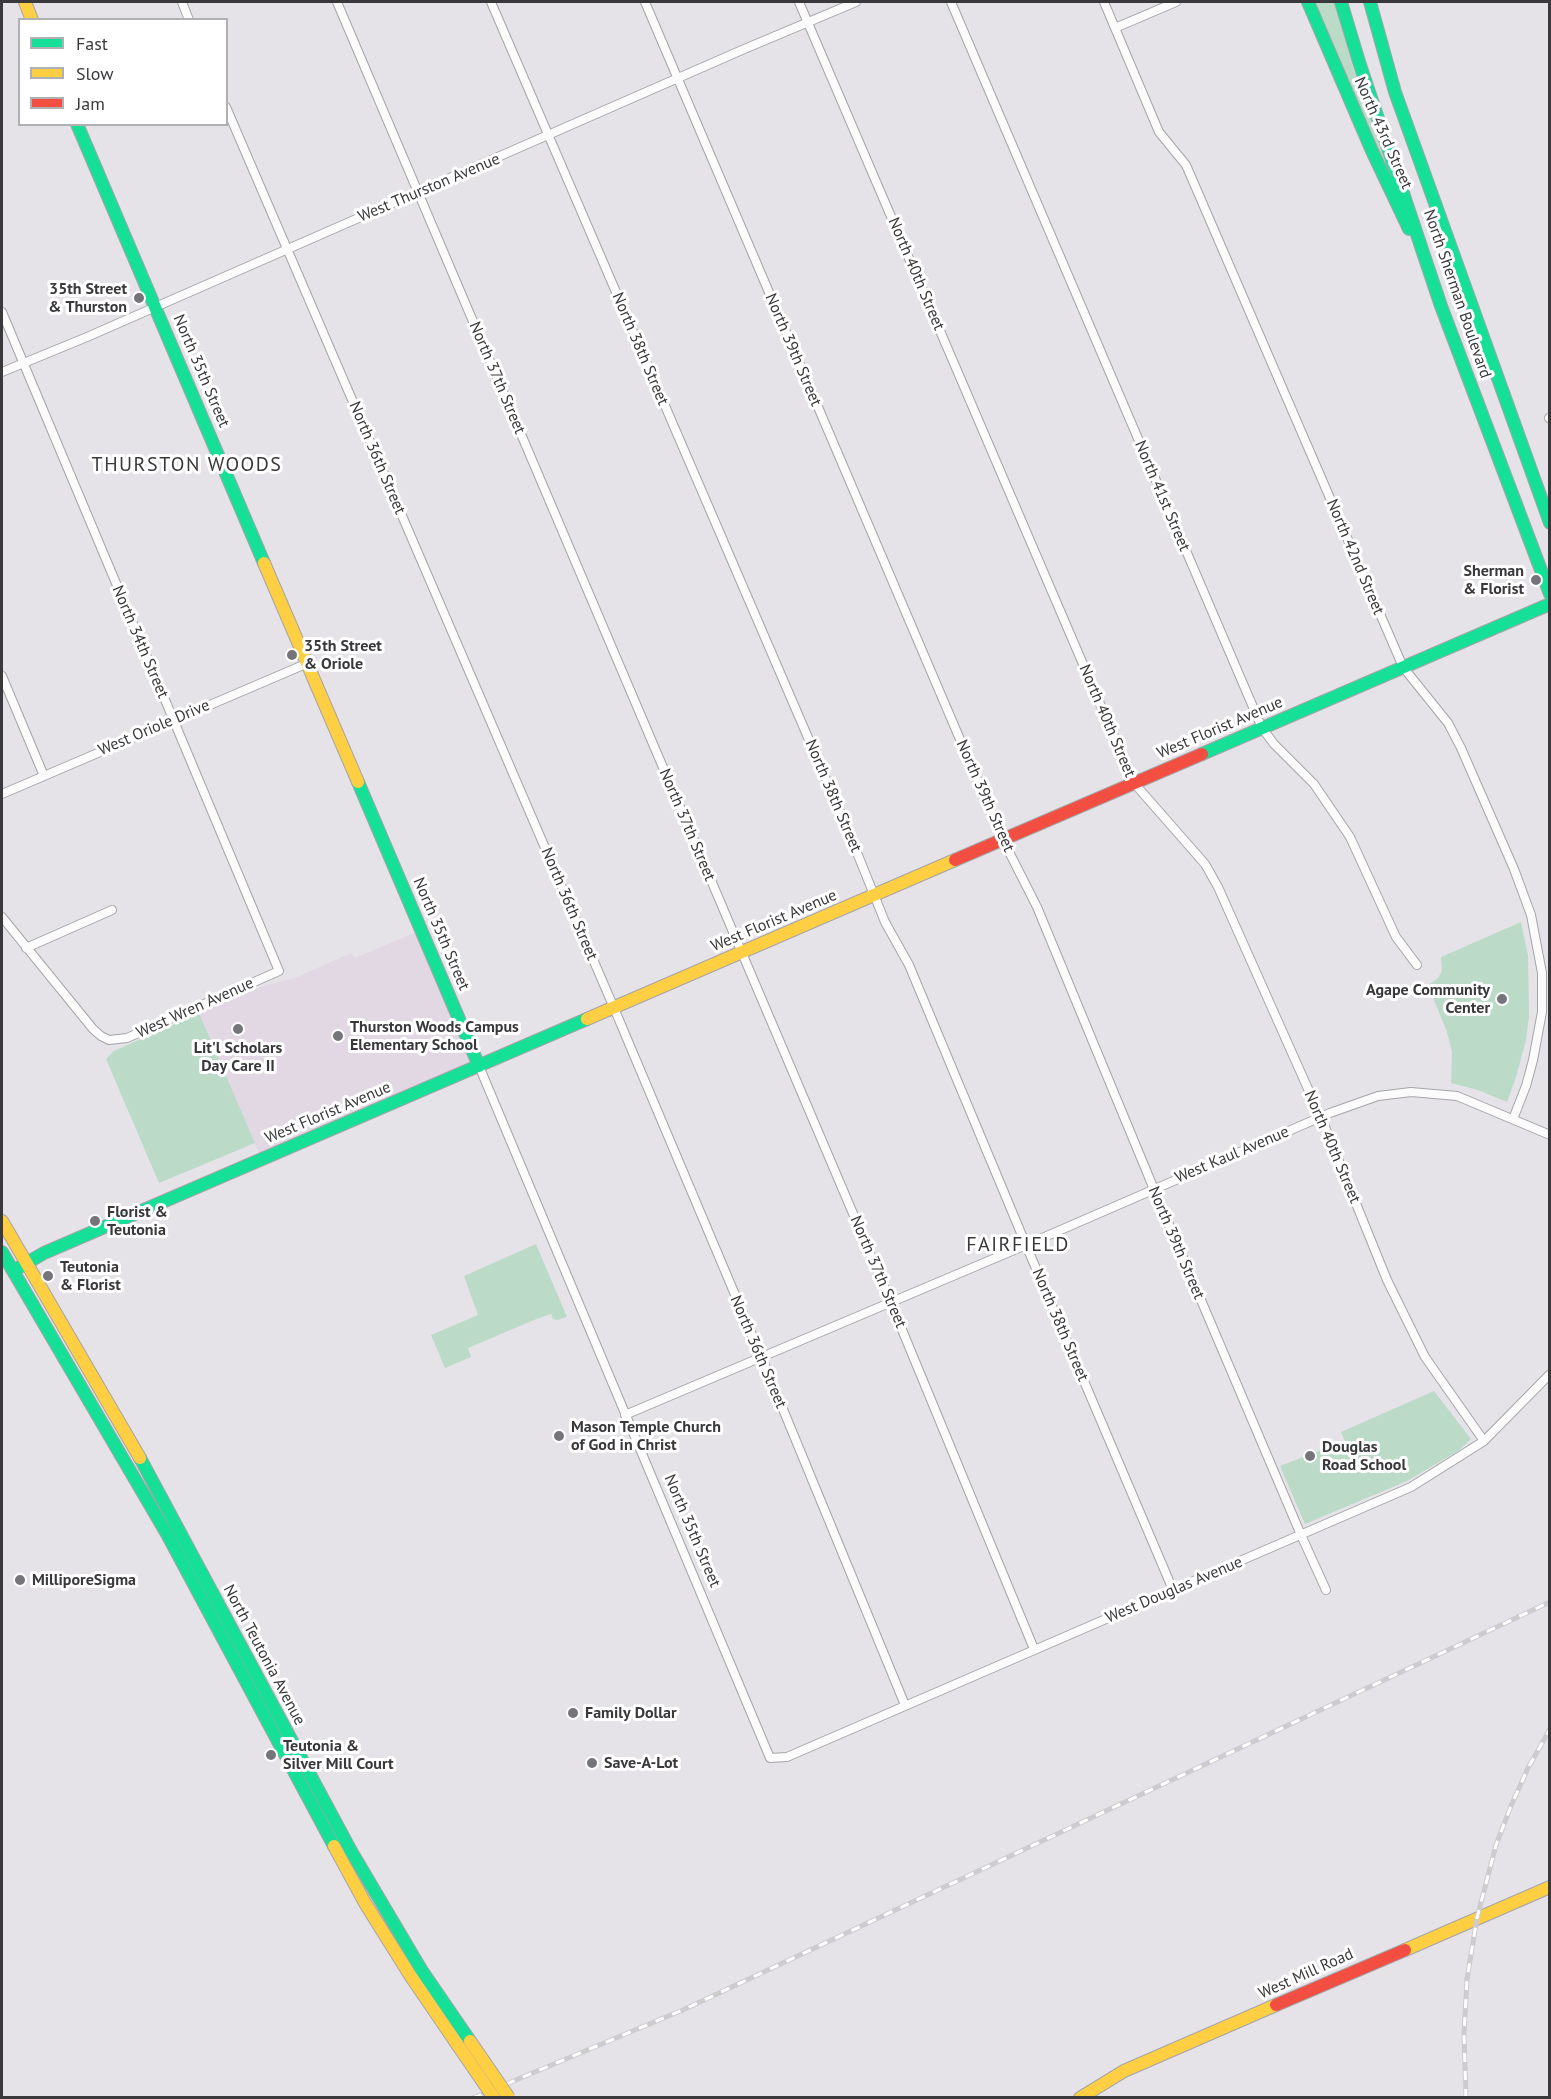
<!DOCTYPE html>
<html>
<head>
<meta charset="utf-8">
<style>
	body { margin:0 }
	#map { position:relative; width:1551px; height:2099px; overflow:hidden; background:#e5e3e8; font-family:"PT Sans",sans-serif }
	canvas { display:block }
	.frame { position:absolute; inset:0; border:3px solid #39383b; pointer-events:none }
	.legend { position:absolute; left:18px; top:18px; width:210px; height:108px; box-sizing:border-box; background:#fff; border:2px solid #b0afb1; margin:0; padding:8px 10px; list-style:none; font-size:18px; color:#39383b }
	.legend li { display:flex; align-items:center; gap:12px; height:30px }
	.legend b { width:30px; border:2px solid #b0afb1 }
</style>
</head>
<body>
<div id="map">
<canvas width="1551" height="2099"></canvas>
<div class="frame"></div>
<ul class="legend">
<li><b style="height:8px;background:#16e098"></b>Fast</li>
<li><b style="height:8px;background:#ffcf43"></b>Slow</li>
<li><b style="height:8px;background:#f24e42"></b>Jam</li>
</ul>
</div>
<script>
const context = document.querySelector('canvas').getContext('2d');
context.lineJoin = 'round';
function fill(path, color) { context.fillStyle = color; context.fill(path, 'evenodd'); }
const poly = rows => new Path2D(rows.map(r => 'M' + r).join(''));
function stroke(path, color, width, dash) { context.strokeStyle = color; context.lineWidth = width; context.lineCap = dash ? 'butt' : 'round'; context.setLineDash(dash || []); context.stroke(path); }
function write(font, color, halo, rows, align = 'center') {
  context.font = font + ' "PT Sans",sans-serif'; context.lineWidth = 6; context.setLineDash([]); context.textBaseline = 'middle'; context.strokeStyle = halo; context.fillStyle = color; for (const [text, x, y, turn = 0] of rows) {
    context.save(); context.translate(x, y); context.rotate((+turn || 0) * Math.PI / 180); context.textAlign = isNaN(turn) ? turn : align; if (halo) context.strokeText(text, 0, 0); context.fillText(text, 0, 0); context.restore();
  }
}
fill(poly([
	[421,930,479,1066,262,1160,199,1013,258,988,297,977,351,953,355,958]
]), '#e1d8e4');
fill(poly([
	[1315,2,1335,2,1354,71,1386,158,1383,160],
	[1521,922,1528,956,1529,1016,1526,1040,1516,1077,1507,1102,1478,1090,1451,1083,1452,1052,1447,1032,1428,985,1438,978,1442,971,1441,957],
	[199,1013,255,1143,159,1183,106,1059,114,1051],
	[536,1244,567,1317,557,1320,553,1319,551,1314,534,1320,468,1348,471,1357,445,1368,431,1335,478,1315,464,1276],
	[1434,1391,1471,1439,1458,1451,1407,1481,1305,1524,1280,1466,1345,1441,1341,1432]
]), '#bbdac8');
const street = poly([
	[182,2,189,20],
	[337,2,886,1291,1034,1649],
	[491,2,847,828,885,922,909,965,1026,1245,1173,1590],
	[645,2,1003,840,1037,907,1158,1199,1301,1535,1326,1590],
	[799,2,1134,783,1205,864,1218,887,1325,1127,1387,1280,1425,1357,1484,1441],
	[951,2,1262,728,1274,744,1314,784,1350,837,1396,937,1417,965],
	[1104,2,1159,132,1186,165,1403,667,1448,723,1461,748,1514,869,1531,915,1542,973,1542,1012,1533,1060,1526,1086,1513,1119],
	[1115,28,1176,2],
	[226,107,614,1008,766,1368,905,1705],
	[2,312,279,971,127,1038,109,1040,101,1036,93,1029,2,917],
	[2,372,87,337,742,50,856,2],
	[1549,418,1550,419],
	[2,676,44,776],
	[2,794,308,663],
	[26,948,112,910],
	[479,1066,770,1758,787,1757,1411,1487,1484,1441,1550,1374],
	[625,1415,1026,1245,1330,1113,1378,1096,1411,1092,1457,1096,1550,1135]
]);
const fast = poly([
	[1308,2,1372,151,1409,229],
	[1341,2,1360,65,1441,306,1550,594],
	[1370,2,1395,92,1550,523],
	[77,124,264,563],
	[1202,754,1550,604],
	[358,782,479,1066],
	[2,1252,167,1534,334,1846],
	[13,1271,44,1253,587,1019],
	[140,1458,351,1851,422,1971,470,2041]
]);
const slow = poly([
	[25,2,32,20],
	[264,563,358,782],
	[587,1019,955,860],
	[2,1221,140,1458],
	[334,1846,365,1903,410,1975,457,2044],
	[1405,1950,1550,1887],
	[1080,2098,1124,2071,1276,2005]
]);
const jam = poly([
	[955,860,1202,754],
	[1276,2005,1405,1950]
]);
stroke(street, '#a5a4a7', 10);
stroke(fast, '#a5a4a7', 14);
stroke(slow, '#a5a4a7', 14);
stroke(jam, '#a5a4a7', 14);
stroke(street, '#fbfbfc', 8);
stroke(fast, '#16e098', 12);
stroke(slow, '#ffcf43', 12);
stroke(jam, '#f24e42', 12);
const rail = poly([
	[473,2098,685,2009,1550,1602],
	[1466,2098,1464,2034,1467,1979,1477,1918,1496,1845,1511,1806,1528,1768,1550,1729]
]);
stroke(rail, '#ccccce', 5);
stroke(rail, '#fff', 3, [9]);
const slowBridge = poly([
	[470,2041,509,2098],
	[457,2044,494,2098]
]);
stroke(slowBridge, '#a5a4a7', 14, []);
stroke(slowBridge, '#ffcf43', 12);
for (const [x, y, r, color] of [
	[139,298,6,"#757478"],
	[1536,580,6,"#757478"],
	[292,655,6,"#757478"],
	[1502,999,6,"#757478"],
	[238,1029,6,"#757478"],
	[338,1036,6,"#757478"],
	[95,1221,6,"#757478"],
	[48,1276,6,"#757478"],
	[559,1436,6,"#757478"],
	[1310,1456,6,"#757478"],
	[20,1580,6,"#757478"],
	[573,1713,6,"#757478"],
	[271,1755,6,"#757478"],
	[592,1763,6,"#757478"]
]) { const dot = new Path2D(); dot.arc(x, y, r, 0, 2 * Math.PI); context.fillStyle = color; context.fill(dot); stroke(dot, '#fff', 2); }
write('16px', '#39383b', '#fff', [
	["North 43rd Street",1383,133,66],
	["West Thurston Avenue",429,188,-23],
	["North 40th Street",916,274,67],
	["North Sherman Boulevard",1457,294,71],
	["North 38th Street",640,349,67],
	["North 39th Street",793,350,67],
	["North 35th Street",201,371,67],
	["North 37th Street",497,378,67],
	["North 36th Street",377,458,67],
	["North 41st Street",1162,496,67],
	["North 42nd Street",1355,557,67],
	["North 34th Street",140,642,67],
	["North 40th Street",1107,721,67],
	["West Oriole Drive",154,728,-23],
	["West Florist Avenue",1220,728,-23],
	["North 38th Street",833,796,67],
	["North 39th Street",985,796,66],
	["North 37th Street",687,825,67],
	["North 36th Street",569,904,67],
	["West Florist Avenue",774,921,-23],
	["North 35th Street",441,934,67],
	["West Wren Avenue",195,1008,-24],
	["West Florist Avenue",328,1113,-23],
	["North 40th Street",1332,1147,67],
	["West Kaul Avenue",1232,1155,-23],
	["North 39th Street",1176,1243,67],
	["North 37th Street",878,1272,67],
	["North 38th Street",1060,1325,67],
	["North 36th Street",758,1352,67],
	["North 35th Street",692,1531,67],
	["West Douglas Avenue",1174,1590,-23],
	["North Teutonia Avenue",264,1655,62],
	["West Mill Road",1306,1974,-24]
]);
write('bold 16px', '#39383b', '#fff', [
	["35th Street",127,289,"right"],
	["& Thurston",127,307,"right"],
	["Sherman",1524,571,"right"],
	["& Florist",1524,589,"right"],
	["35th Street",304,646],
	["& Oriole",304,664],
	["Agape Community",1490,990,"right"],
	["Center",1490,1008,"right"],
	["Thurston Woods Campus",350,1027],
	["Elementary School",350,1045],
	["Lit'l Scholars",238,1048,"center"],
	["Day Care II",238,1066,"center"],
	["Florist &",107,1212],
	["Teutonia",107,1230],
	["Teutonia",60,1267],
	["& Florist",60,1285],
	["Mason Temple Church",571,1427],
	["of God in Christ",571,1445],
	["Douglas",1322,1447],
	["Road School",1322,1465],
	["MilliporeSigma",32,1580],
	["Family Dollar",585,1713],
	["Teutonia &",283,1746],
	["Silver Mill Court",283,1764],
	["Save-A-Lot",604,1763]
], 'left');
context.letterSpacing = '1.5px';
write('20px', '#39383b', '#fff', [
	["THURSTON WOODS",187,465],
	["FAIRFIELD",1018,1245]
]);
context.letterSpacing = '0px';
</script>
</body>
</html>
